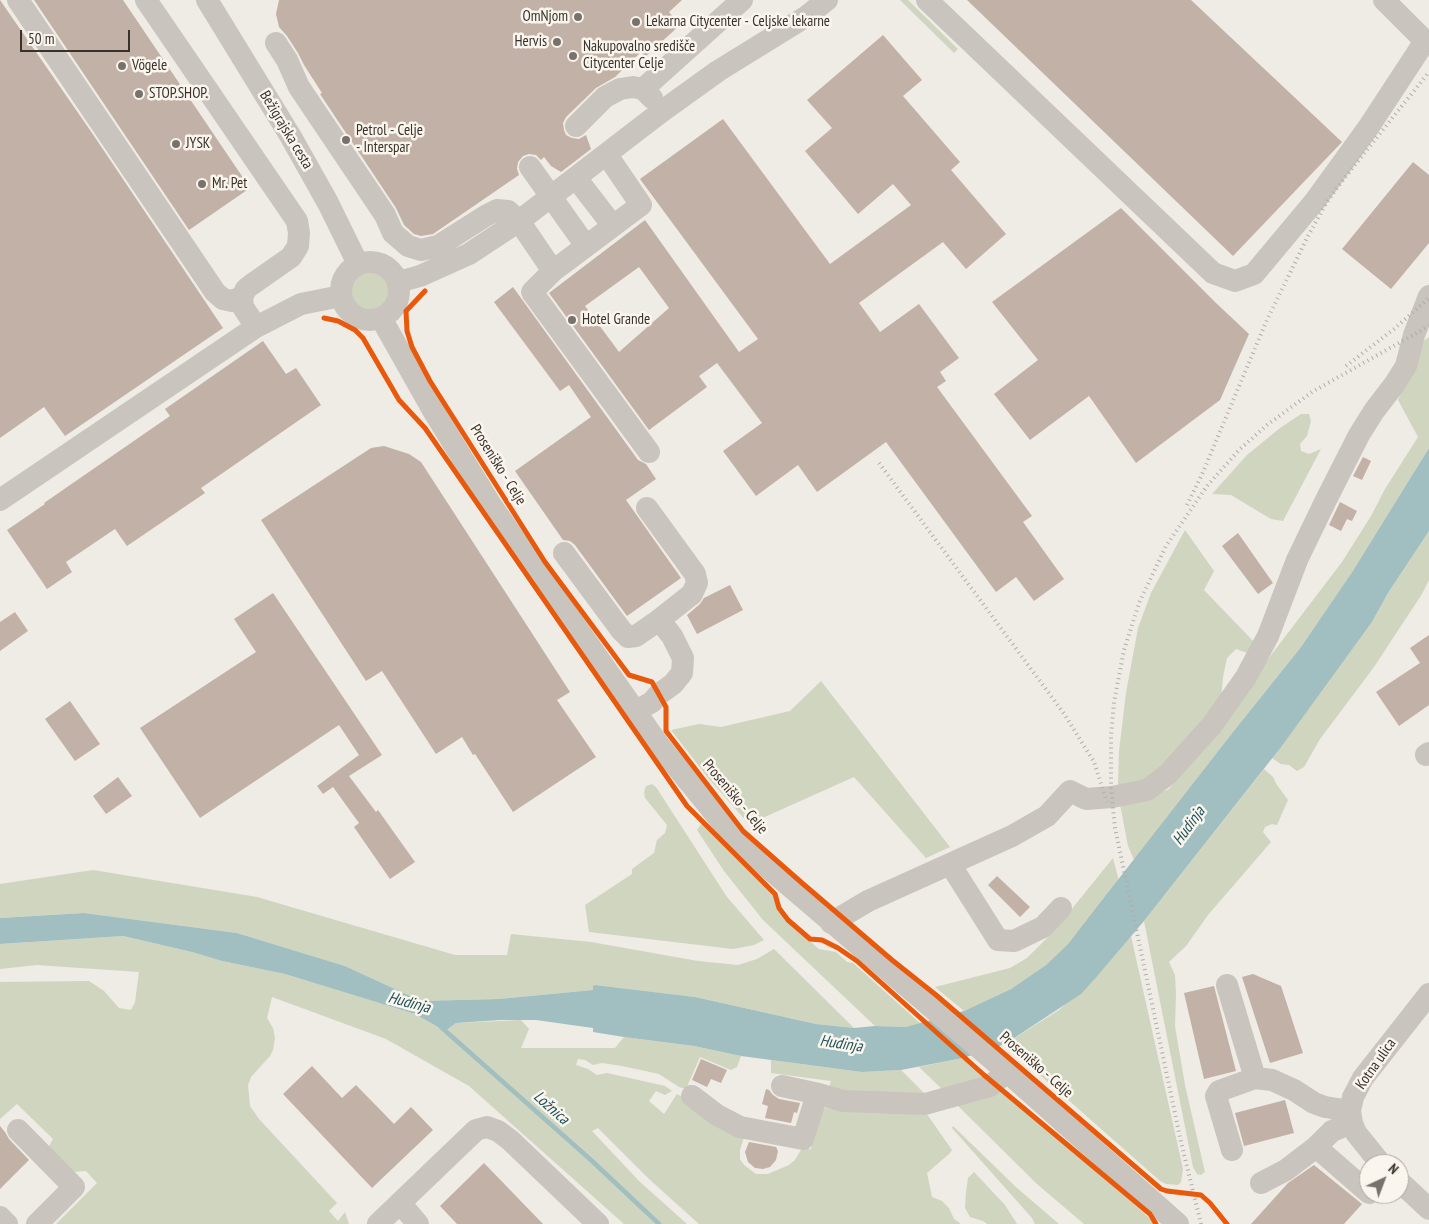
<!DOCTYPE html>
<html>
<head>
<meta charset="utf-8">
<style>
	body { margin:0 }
	#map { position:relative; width:1429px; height:1224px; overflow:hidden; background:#efebe5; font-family:"PT Sans Narrow",sans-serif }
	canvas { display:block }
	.north { position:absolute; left:1359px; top:1154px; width:50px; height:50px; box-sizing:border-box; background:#faf6ee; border:1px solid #ada7a0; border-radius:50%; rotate:43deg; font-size:14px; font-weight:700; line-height:20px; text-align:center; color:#3a312b }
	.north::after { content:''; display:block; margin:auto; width:18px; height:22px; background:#79726c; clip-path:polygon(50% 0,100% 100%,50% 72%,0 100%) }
	.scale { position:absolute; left:20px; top:30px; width:110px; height:22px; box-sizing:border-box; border:2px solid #3a312b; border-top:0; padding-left:6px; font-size:15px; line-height:18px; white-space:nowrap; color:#3a312b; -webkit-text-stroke:4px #faf6ee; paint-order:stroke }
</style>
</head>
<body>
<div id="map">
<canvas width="1429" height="1224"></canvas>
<div class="north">N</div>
<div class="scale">50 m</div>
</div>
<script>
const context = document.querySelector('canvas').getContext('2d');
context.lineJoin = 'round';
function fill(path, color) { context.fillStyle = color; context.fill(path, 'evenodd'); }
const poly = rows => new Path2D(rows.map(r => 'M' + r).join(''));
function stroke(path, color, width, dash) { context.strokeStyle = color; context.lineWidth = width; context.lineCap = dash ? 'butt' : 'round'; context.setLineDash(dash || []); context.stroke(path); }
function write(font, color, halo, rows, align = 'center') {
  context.font = font + ' "PT Sans Narrow",sans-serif'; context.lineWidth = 5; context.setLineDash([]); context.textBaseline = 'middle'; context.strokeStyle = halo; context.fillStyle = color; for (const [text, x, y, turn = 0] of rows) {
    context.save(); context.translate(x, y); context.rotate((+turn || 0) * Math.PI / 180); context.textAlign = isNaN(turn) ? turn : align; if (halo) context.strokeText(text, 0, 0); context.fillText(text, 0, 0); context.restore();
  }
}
fill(poly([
	[900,0,908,0,958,49,954,53],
	'349 291a21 21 0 1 1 42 0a21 21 0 1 1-42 0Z',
	[1429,337,1429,448,1355,569,1301,647,1233,732,1134,860,1128,846,1119,799,1153,796,1169,789,1342,562,1371,516,1385,489,1418,437,1398,400,1423,341],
	[1301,414,1309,414,1311,421,1307,436,1300,444,1301,451,1309,454,1321,449,1283,521,1271,519,1231,495,1212,494,1247,455,1280,428],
	[1185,530,1214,571,1204,590,1255,643,1247,653,1236,649,1227,658,1223,677,1221,700,1163,765,1135,787,1118,785,1119,751,1126,693,1138,628,1151,593],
	[1429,531,1429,580,1422,594,1374,667,1320,739,1304,767,1297,771,1289,765,1281,764,1272,758,1372,622,1388,593],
	[821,681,950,847,926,858,854,777,749,824,709,779,671,730,699,724,721,727,790,711],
	[1264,769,1273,777,1277,785,1288,800,1277,825,1272,824,1265,827,1263,832,1271,842,1208,915,1186,946,1169,962,1175,975,1176,994,1175,1026,1185,1085,1204,1168,1205,1172,1201,1175,1197,1174,1193,1167,1144,921],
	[652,784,656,787,727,897,764,940,754,945,733,949,589,932,585,905,632,874,632,869,654,853,657,840,665,833,667,825,645,798,644,792,646,786],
	[702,823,775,896,774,899,781,906,784,919,819,949,836,952,847,962,853,963,921,1024,906,1027,875,1026,763,920,724,871,697,830],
	[1113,858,1119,881,1068,944,1046,965,1011,989,964,1011,935,987,1010,968,1027,958,1054,931],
	[93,870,257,897,455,955,507,955,511,934,591,942,698,961,738,965,757,959,774,949,854,1028,816,1024,695,997,595,985,593,986,593,990,499,999,421,1001,345,966,237,933,84,913,0,918,0,884],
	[123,936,192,952,222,961,285,974,415,1014,445,1031,456,1023,521,1020,529,1029,521,1048,615,1048,624,1037,694,1046,741,1056,737,1067,731,1070,700,1057,686,1089,679,1087,659,1074,622,1066,602,1063,593,1065,585,1060,578,1059,576,1065,588,1069,597,1075,607,1073,665,1086,672,1091,665,1095,656,1091,649,1101,664,1114,677,1094,745,1134,740,1150,740,1159,744,1165,756,1174,768,1174,789,1165,795,1160,802,1148,811,1149,817,1117,822,1108,924,1110,952,1150,949,1154,927,1173,932,1197,942,1201,949,1208,954,1219,961,1224,699,1224,649,1179,598,1128,592,1131,639,1181,687,1224,624,1224,469,1086,386,1039,272,997,267,1018,273,1028,275,1038,273,1050,270,1056,251,1077,248,1085,250,1106,259,1119,337,1203,329,1211,338,1221,345,1212,349,1224,56,1224,97,1183,86,1171,71,1172,48,1148,53,1139,17,1104,0,1119,0,982,89,981,104,991,119,1008,131,1010,135,1002,139,972,37,965,0,969,0,944],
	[1131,936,1183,1169,1181,1182,1178,1185,1166,1184,1160,1181,1005,1044,1059,1010,1100,973],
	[963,1058,981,1073,983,1078,944,1091,919,1067],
	[771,1060,862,1072,901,1070,926,1095,828,1090,831,1081,771,1073],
	[999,1087,1144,1213,1155,1224,1084,1224,1037,1184,952,1100],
	[953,1126,1017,1188,1059,1224,1035,1224,1032,1218,952,1128],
	[974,1172,1005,1205,1017,1224,987,1224,983,1221,970,1217,965,1208,966,1192,968,1178]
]), '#cfd5bf');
fill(poly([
	[1429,448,1429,531,1388,593,1372,622,1281,747,1144,921,1100,973,1081,994,1005,1044,963,1058,901,1070,862,1072,741,1056,694,1046,624,1037,593,1032,593,1028,536,1020,500,1020,456,1023,445,1031,415,1014,285,974,222,961,192,952,123,936,0,944,0,918,84,913,237,933,345,966,421,1001,499,999,593,990,593,986,595,985,695,997,816,1024,854,1028,875,1026,906,1027,964,1011,1011,989,1046,965,1068,944,1233,732,1301,647,1353,571]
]), '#a1bec0');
stroke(poly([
	[441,1027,591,1160,659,1224]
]), '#a1bec0', 4.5);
fill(poly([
	[0,0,92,133,223,328,65,436,44,407,0,438],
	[34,0,123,0,250,188,189,230],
	[279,0,682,0,669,12,680,25,645,57,641,52,615,77,596,88,566,117,563,123,564,130,566,135,572,138,579,139,586,135,591,149,561,172,551,166,544,157,541,160,536,155,529,154,523,156,518,162,517,169,519,175,433,234,421,236,414,234,404,225,396,208,320,94,322,93,304,65,298,53,287,36,279,27,276,14],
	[967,0,1191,0,1342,142,1233,256],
	[883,35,922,80,903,96,960,162,951,170,1006,234,966,269,943,242,859,303,880,332,919,304,959,358,940,372,946,381,937,387,1032,516,1023,522,1064,579,1034,601,1016,577,996,592,886,442,817,492,798,465,756,496,723,451,762,423,717,363,699,376,707,387,649,430,549,293,645,220,739,352,758,339,640,179,723,119,830,264,911,205,893,184,858,214,805,151,832,128,807,100],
	[639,267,669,308,619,352,585,306],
	[1413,162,1429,175,1429,243,1391,289,1342,249],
	[1121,208,1216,303,1249,334,1220,400,1136,463,1089,396,1030,440,994,394,1038,360,992,302],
	[513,287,638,460,646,464,656,479,626,500,681,578,627,616,575,545,570,541,563,540,515,471,591,417,569,385,560,391,494,302],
	[263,341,286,374,296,368,321,405,201,488,205,493,127,546,115,529,66,562,72,572,47,589,7,530,45,504,44,503,170,416,165,409],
	[384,446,409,454,421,462,570,692,557,700,596,757,513,812,475,754,473,755,462,737,436,754,382,671,366,681,261,520,371,448],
	[1363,457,1371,461,1362,480,1353,476],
	[1340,502,1357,511,1352,521,1347,519,1341,531,1329,525],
	[1238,533,1273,583,1258,594,1222,546],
	[730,585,743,610,697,634,687,615,700,604,704,598],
	[273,593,382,755,349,776,376,812,378,810,415,862,390,879,354,827,359,823,333,787,323,794,317,786,359,755,339,725,200,818,140,728,256,652,234,619],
	[15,612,28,631,0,651,0,622],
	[1429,635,1429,705,1399,726,1376,692,1420,663,1410,648],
	[70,701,100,744,75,761,45,719],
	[118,777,132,796,106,814,93,796],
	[997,876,1030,907,1020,917,988,885],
	[1253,974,1281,986,1303,1053,1270,1063,1242,977],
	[1214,986,1236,1071,1204,1079,1184,993],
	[701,1059,727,1070,721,1083,711,1079,707,1087,692,1080],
	[312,1066,342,1098,356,1085,394,1124,411,1107,433,1130,372,1188,283,1094],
	[766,1089,769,1090,773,1095,779,1099,800,1103,797,1113,794,1112,791,1123,765,1118,768,1106,762,1104],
	[1285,1100,1294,1133,1244,1146,1235,1113],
	[0,1126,5,1132,9,1139,29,1160,0,1189],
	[749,1142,776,1147,778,1151,776,1160,770,1167,763,1169,755,1168,748,1162,745,1152],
	[484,1163,543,1224,457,1224,440,1206],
	[1314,1165,1362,1204,1344,1224,1251,1224,1288,1183]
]), '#c2b1a7');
stroke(poly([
	[18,0,215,292,223,299,232,301,242,297],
	[146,0,297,221,299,233,298,246,291,257,251,285,246,289,242,297,243,307,256,327],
	[207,0,291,137,328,203,358,264],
	[927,0,1213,273,1235,281,1254,274,1315,201,1368,128,1425,41,1384,0],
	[276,43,287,60,299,87,385,215,393,233,408,246,421,250,438,246,487,215,497,210,508,211,519,221,553,271],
	[643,89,742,0],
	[576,126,605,97,620,89,633,87,643,89,652,98],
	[607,155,641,205,553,271,532,292,649,452],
	[530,167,586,246],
	[576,178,613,226],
	'341 291a29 29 0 1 1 58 0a29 29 0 1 1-58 0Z',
	[398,282,420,276,469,254,519,221,661,112,718,71,807,16,827,0],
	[381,318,434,412,491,505,659,745,739,843,1007,1072,1178,1224],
	[0,500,256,327,301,304,341,296],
	[647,508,695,574,697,583,692,594,659,620],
	[564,553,621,630,628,637,636,636,659,620,672,636,683,658,682,673,673,684,659,694,652,702,636,711],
	[1426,755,1429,753],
	[950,864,998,940,1014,941,1043,927,1061,908],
	[831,923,868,901,1012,836,1047,816,1070,791,1086,799,1112,797,1147,790,1167,775,1212,725,1246,677,1268,636,1297,560,1326,500,1359,435,1374,411,1394,385,1406,366,1414,335,1429,296],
	[1227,985,1255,1078],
	[782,1086,819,1094,843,1101,925,1104,990,1086,1007,1072],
	[692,1096,717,1115,740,1127,803,1139,814,1104,819,1094],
	[1352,1123,1332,1131,1316,1147,1369,1193],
	[18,1130,74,1187,37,1224],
	[1232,1150,1216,1096,1219,1091,1255,1078,1272,1080,1294,1090,1314,1103,1325,1107,1350,1111],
	[1381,1164,1356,1133,1352,1123,1350,1111,1353,1097,1363,1078,1429,994],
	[1399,1181,1429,1209],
	[1261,1183,1286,1170,1316,1147],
	[400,1203,418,1224],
	[0,1217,7,1224],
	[378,1224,476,1130,487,1127,498,1131,510,1140,598,1224]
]), '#c9c4bd', 22);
stroke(poly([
	[1346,366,1394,329,1429,298],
	[879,463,1065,715,1094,762,1107,802],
	[1187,505,1203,472,1266,322,1308,236,1327,202,1343,180,1429,72],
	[1201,1224,1181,1142,1115,828,1111,788,1111,736,1114,702,1124,650,1139,603,1166,546,1207,486,1239,450,1267,425,1312,392,1429,326]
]), '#b1aca7', 4, [1, 4]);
stroke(poly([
	[425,291,406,311,407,331,412,347,430,381,545,562,629,675,652,682,666,707,666,731,743,831,802,883,892,960,936,995,1161,1189,1167,1191,1201,1195,1210,1203,1227,1224],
	[324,318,338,321,355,330,363,338,399,400,425,428,687,806,775,894,779,908,788,920,810,939,822,940,838,948,857,961,984,1075,1150,1214,1156,1224]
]), '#e8590c', 5);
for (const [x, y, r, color] of [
	[578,17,5,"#79726c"],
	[636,22,5,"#79726c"],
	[557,42,5,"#79726c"],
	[573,56,5,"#79726c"],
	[122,66,5,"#79726c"],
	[139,94,5,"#79726c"],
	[346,140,5,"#79726c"],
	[176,144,5,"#79726c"],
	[202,184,5,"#79726c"],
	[572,320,5,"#79726c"]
]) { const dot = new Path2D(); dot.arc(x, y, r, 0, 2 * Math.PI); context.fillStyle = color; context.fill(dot); stroke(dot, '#faf6ee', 2); }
write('15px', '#3a312b', '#faf6ee', [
	["OmNjom",568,17,"right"],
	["Lekarna Citycenter - Celjske lekarne",646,22],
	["Hervis",547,42,"right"],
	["Nakupovalno središče",583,47],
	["Citycenter Celje",583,64],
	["Vögele",132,66],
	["STOP.SHOP.",149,94],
	["Petrol - Celje",356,131],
	["- Interspar",356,148],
	["JYSK",186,144],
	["Mr. Pet",212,184],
	["Hotel Grande",582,320]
], 'left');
write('15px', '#3a312b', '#faf6ee', [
	["Bežigrajska cesta",286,130,59],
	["Proseniško - Celje",498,465,58],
	["Proseniško - Celje",735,797,50],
	["Kotna ulica",1376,1064,-55],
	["Proseniško - Celje",1036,1065,41]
]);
write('italic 16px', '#21525b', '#faf6ee', [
	["Hudinja",1189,826,-54],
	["Hudinja",409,1003,15],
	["Hudinja",841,1044,8],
	["Ložnica",551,1108,42]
]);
</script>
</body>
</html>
